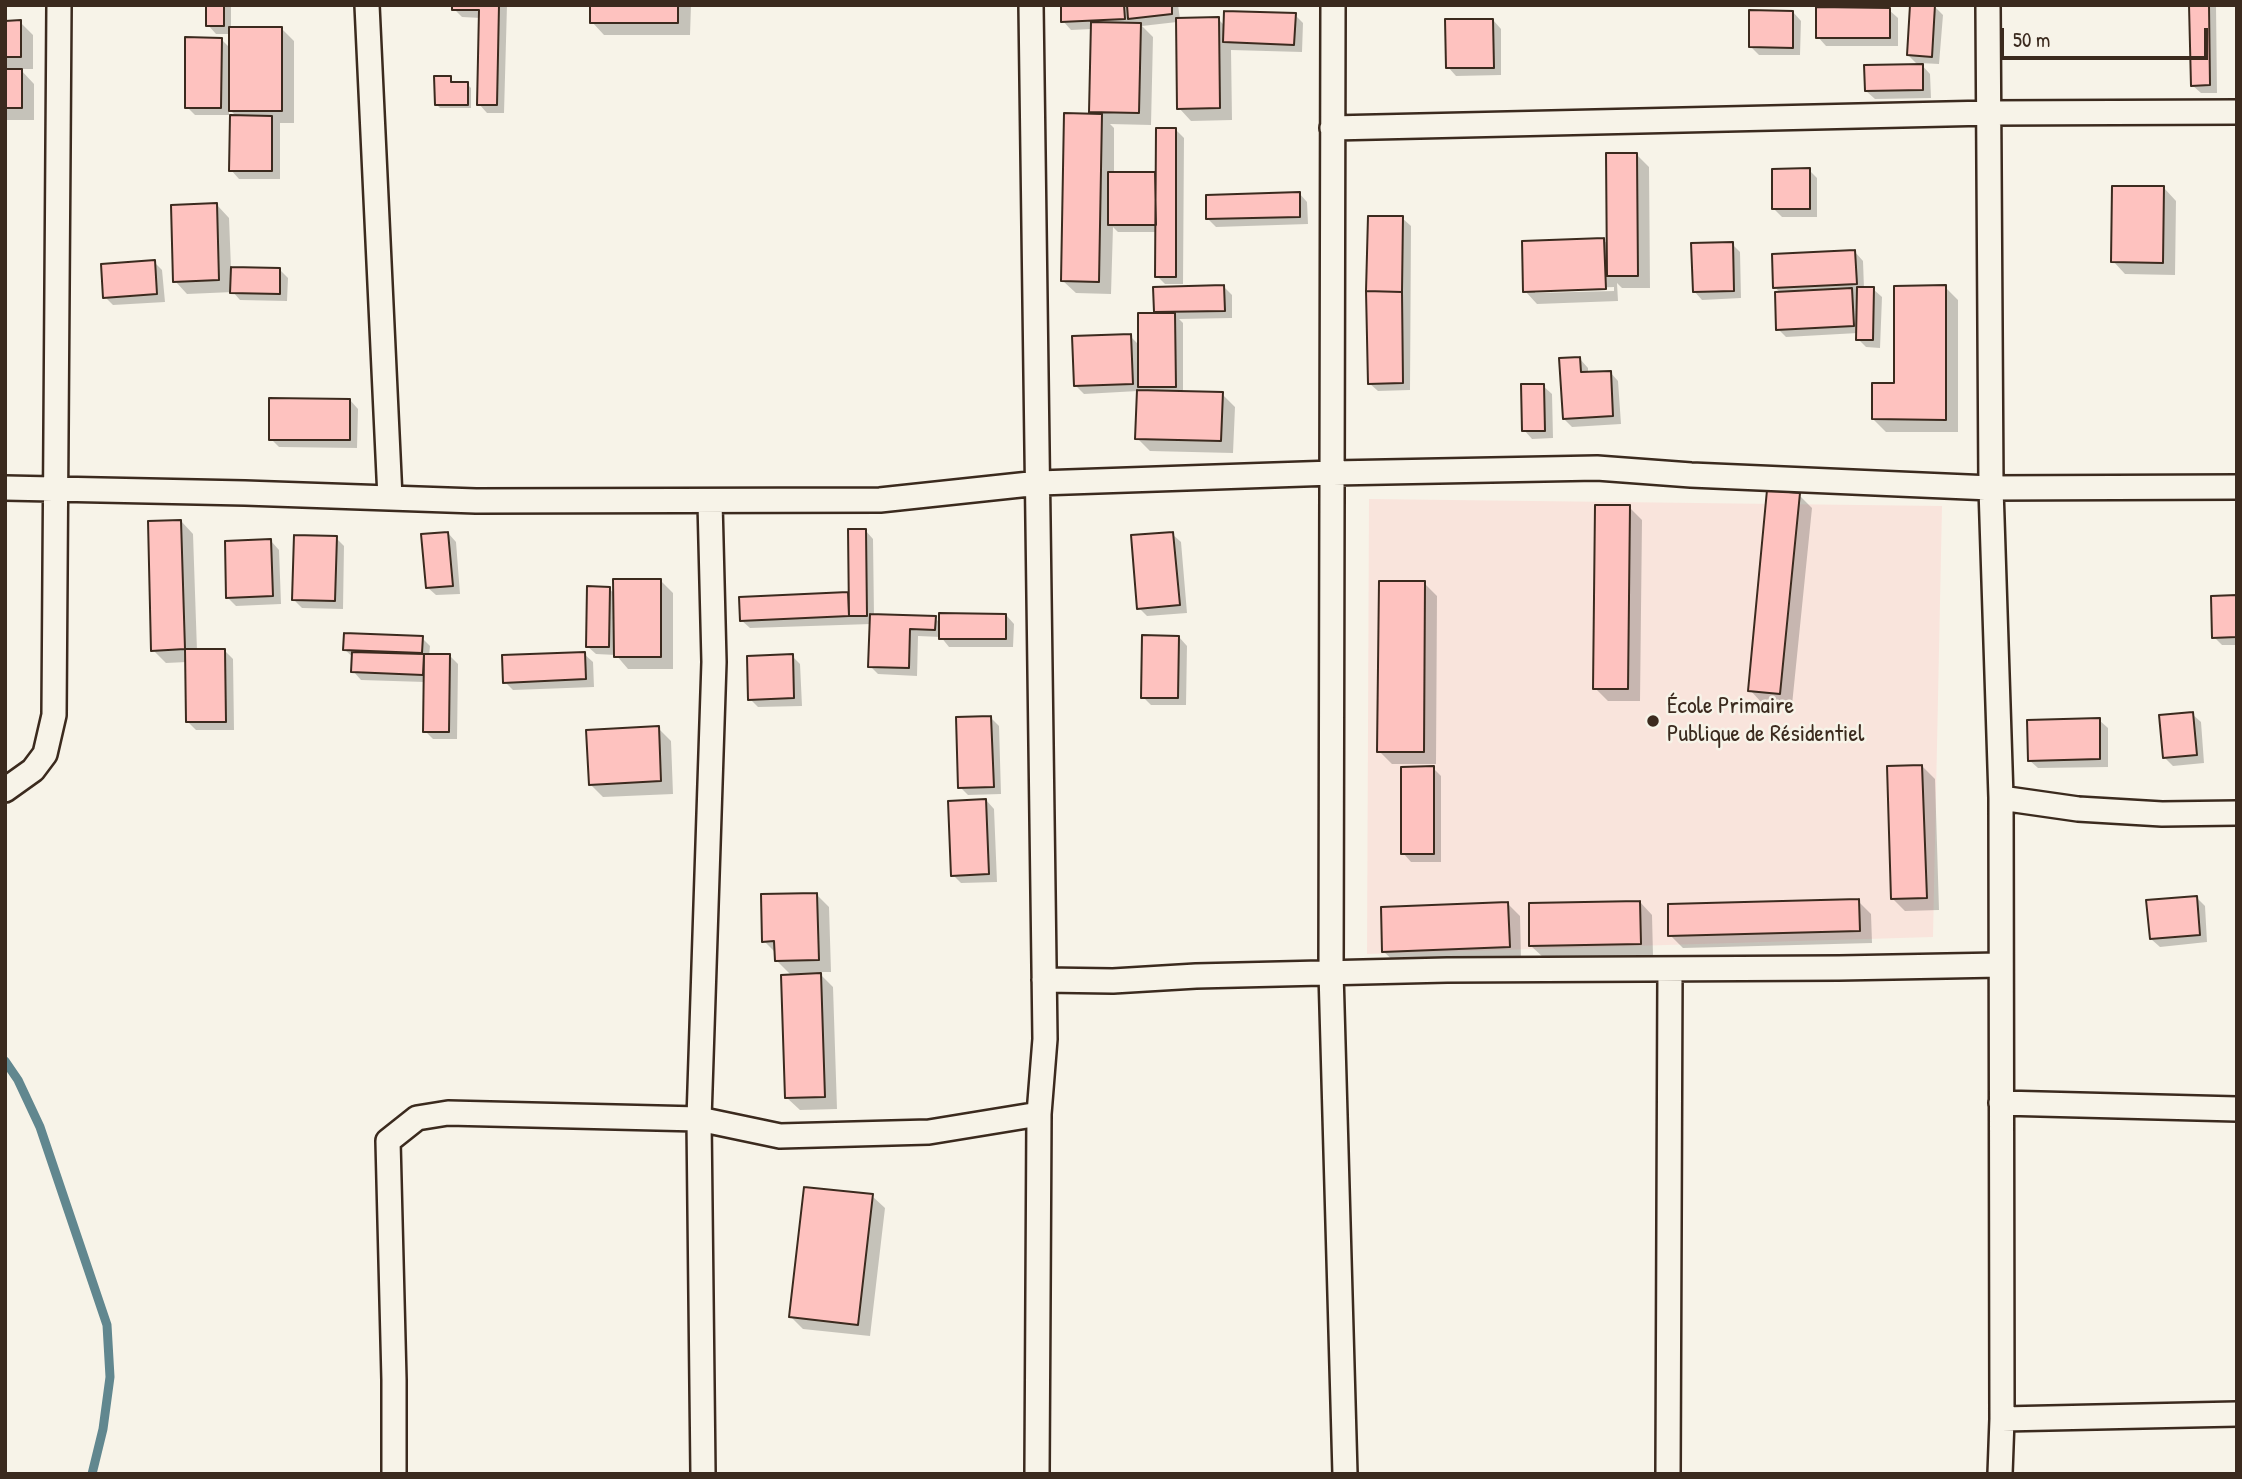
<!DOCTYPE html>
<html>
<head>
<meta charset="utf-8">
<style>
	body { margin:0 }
	#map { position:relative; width:2242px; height:1479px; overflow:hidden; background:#f7f3e8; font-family:"Patrick Hand",sans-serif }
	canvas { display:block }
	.frame { position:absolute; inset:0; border:7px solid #3b2a1e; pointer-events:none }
	.scale { position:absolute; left:2000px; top:28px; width:208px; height:32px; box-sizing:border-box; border:4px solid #3b2a1e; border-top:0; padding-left:9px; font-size:21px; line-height:24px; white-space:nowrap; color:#3b2a1e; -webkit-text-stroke:5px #f7f3e8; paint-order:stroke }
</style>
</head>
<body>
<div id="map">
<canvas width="2242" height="1479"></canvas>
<div class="frame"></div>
<div class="scale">50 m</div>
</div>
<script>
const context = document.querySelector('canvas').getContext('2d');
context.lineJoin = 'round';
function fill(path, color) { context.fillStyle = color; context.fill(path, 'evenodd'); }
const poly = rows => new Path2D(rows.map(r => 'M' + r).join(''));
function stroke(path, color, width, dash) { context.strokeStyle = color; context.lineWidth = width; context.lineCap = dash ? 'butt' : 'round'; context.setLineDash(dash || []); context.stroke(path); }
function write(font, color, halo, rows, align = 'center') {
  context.font = font + ' "Patrick Hand",sans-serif'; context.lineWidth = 5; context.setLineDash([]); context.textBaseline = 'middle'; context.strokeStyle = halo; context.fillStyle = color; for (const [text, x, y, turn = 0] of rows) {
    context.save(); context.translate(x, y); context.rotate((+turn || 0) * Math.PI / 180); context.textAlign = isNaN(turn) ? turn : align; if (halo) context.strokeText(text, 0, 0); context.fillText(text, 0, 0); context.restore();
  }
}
fill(poly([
	[1369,499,1942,506,1933,937,1367,954]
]), '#f9e4dc');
fill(poly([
	[208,5,231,5,231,28,282,29,294,41,294,123,280,123,280,179,239,179,231,170,237,117,229,109,229,115,195,115,187,107,221,39,231,49,231,34,216,34,208,25],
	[454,5,507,5,504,113,487,113,479,104,481,18,462,17,454,9],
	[592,5,691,5,690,35,604,35,592,22],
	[1062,5,1178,5,1180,19,1218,19,1225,26,1295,15,1303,23,1302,52,1231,50,1232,120,1191,121,1179,108,1177,22,1142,26,1153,37,1151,125,1110,124,1114,128,1114,174,1157,173,1176,130,1184,138,1183,284,1165,284,1157,276,1157,232,1118,232,1113,227,1111,294,1076,293,1063,281,1096,115,1091,111,1092,29,1071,30,1063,21],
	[2191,5,2216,5,2217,93,2201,93,2192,85],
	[1934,6,1943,15,1939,64,1920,63,1930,74,1931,98,1875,99,1866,91,1919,66,1908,55],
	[1889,10,1898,18,1898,46,1826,46,1818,37],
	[1793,12,1801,21,1800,55,1759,55,1751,47],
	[1493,20,1501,29,1501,75,1456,76,1448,67],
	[5,22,20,22,33,35,33,69,20,69,34,84,34,120,5,120],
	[450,78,454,84,467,84,471,88,471,108,440,108,436,104],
	[1636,154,1649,167,1650,288,1622,288,1617,283,1618,301,1537,304,1525,291,1603,240,1609,245],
	[1614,287,1614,291,1535,293,1535,290],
	[1809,170,1817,178,1817,217,1782,217,1774,209],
	[2164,188,2176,201,2175,275,2125,274,2113,261],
	[1299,193,1307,202,1308,224,1216,227,1208,219],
	[217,205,229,218,231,269,280,270,288,278,287,301,240,300,233,292,187,294,175,281],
	[1402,218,1411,226,1410,390,1378,391,1369,383],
	[1732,244,1740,252,1741,298,1702,300,1694,291],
	[1855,252,1863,261,1864,289,1873,289,1882,297,1880,348,1866,347,1858,339,1858,333,1786,337,1778,329,1781,294,1775,287],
	[154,262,162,270,165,302,113,305,105,297],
	[1224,287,1232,295,1232,318,1179,319,1183,323,1183,393,1222,394,1235,407,1233,453,1150,451,1137,438,1138,391,1084,394,1076,386,1130,336,1139,345,1155,315,1155,289],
	[1945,287,1958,300,1958,432,1886,432,1873,419,1895,385],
	[1580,359,1588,368,1588,374,1610,372,1618,381,1621,424,1572,427,1564,419],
	[1543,386,1552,394,1553,438,1532,439,1524,430],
	[350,400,358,409,357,448,279,447,271,439],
	[1799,495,1812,508,1792,705,1762,703,1750,690],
	[1629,507,1642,520,1640,701,1608,701,1595,688],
	[181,521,193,534,197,651,225,651,233,659,234,730,196,730,188,722,187,662,166,663,153,650],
	[865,530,873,539,874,616,935,618,941,624,1006,615,1014,624,1013,647,949,647,941,637,918,636,917,676,878,674,870,666,871,624,750,628,741,620,741,599,850,594],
	[448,533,456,542,460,594,436,595,427,587],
	[1172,534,1181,542,1187,613,1147,616,1139,608],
	[336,538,344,546,343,609,302,608,294,600],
	[271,541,279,550,281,604,236,606,228,598],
	[660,580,673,593,673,669,628,669,616,655,596,654,587,646,609,589,615,594],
	[1424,583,1437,596,1436,764,1392,764,1379,751],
	[2237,596,2237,645,2222,645,2214,637],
	[1179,637,1187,646,1186,705,1151,705,1143,697],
	[422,638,430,646,429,656,450,656,458,664,457,739,433,739,425,731,425,682,361,680,353,671,354,658,345,650],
	[584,654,593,662,594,687,513,690,505,682],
	[792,656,800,664,802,706,758,707,750,699],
	[2192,714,2201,722,2204,763,2173,766,2164,757],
	[991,718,999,726,1001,794,968,795,960,787],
	[2099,720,2108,728,2108,767,2038,768,2029,760],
	[658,728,671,741,673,794,603,797,590,784],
	[1922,766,1935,779,1939,910,1905,911,1893,899],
	[1433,768,1441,776,1441,862,1411,862,1403,853],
	[986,800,994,809,997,882,961,883,953,875],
	[816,894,829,907,831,972,818,972,833,987,837,1109,800,1110,787,1098,792,976,776,960,776,953,764,941],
	[2197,898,2205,906,2207,942,2160,947,2151,939],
	[1858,901,1871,914,1872,943,1683,948,1670,935],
	[1640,902,1652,915,1653,956,1544,958,1531,946],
	[1507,903,1520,916,1521,959,1397,964,1384,952],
	[872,1196,885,1208,870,1336,803,1329,791,1317]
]), '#0003');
stroke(poly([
	[5,1061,18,1080,40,1127,107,1325,110,1377,103,1429,92,1474]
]), '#61878f', 9);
const building = poly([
	[206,5,224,5,224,26,206,26,206,5],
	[452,5,499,5,497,105,477,105,479,10,452,10,452,5],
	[590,5,678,5,678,23,590,23,590,5],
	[1061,5,1124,5,1125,19,1061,22,1061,5],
	[1127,5,1172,5,1172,14,1128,19,1127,5],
	[1910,5,1935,5,1932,57,1907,55,1910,5],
	[2189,5,2209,5,2210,85,2191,86,2189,5],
	[1816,7,1890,8,1890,38,1816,38,1816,7],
	[1749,10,1793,11,1793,48,1749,47,1749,10],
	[1224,11,1296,13,1294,45,1223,42,1224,11],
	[1219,17,1220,108,1177,109,1176,18,1219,17],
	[1445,19,1493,19,1494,68,1446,68,1445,19],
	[21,20,21,57,5,57,5,21,21,20],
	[1091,22,1141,23,1139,113,1089,112,1091,22],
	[229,27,282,27,282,111,229,111,229,27],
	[185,37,222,38,221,108,185,108,185,37],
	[1923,64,1923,90,1865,91,1864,65,1923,64],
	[5,69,22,69,22,108,5,108,5,69],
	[434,76,451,76,451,82,468,82,468,105,435,105,434,76],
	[1064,113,1102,114,1099,282,1061,281,1064,113],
	[230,115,272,116,272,171,229,171,230,115],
	[1156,128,1176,128,1176,277,1155,277,1156,128],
	[1606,153,1637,153,1638,276,1607,276,1606,153],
	[1810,168,1810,209,1772,209,1772,169,1810,168],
	[1108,172,1155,172,1156,225,1108,225,1108,172],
	[2112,186,2164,186,2163,263,2111,262,2112,186],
	[1300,192,1300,217,1206,219,1206,195,1300,192],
	[217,203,219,280,173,282,171,205,217,203],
	[1368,216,1403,216,1402,292,1366,291,1368,216],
	[1604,238,1606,289,1523,292,1522,241,1604,238],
	[1733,242,1734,291,1693,292,1691,243,1733,242],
	[1855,250,1857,284,1773,288,1772,254,1855,250],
	[155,260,157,294,103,298,101,264,155,260],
	[231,267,280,268,280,294,230,293,231,267],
	[1224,285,1225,311,1154,312,1153,287,1224,285],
	[1946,285,1946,420,1872,419,1872,383,1894,383,1894,286,1946,285],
	[1857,287,1874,287,1873,340,1856,340,1857,287],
	[1852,288,1854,326,1776,330,1775,292,1852,288],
	[1366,291,1402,292,1403,383,1368,384,1366,291],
	[1138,313,1175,313,1176,387,1138,387,1138,313],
	[1131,334,1133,384,1074,386,1072,336,1131,334],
	[1580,357,1581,372,1611,371,1613,416,1563,419,1559,358,1580,357],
	[1521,384,1544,384,1545,431,1522,431,1521,384],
	[1137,390,1223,392,1221,441,1135,439,1137,390],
	[269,398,350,399,350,440,269,440,269,398],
	[1767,490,1800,493,1780,694,1748,691,1767,490],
	[1595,505,1630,505,1628,689,1593,689,1595,505],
	[181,520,185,649,151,651,148,521,181,520],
	[848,529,866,529,867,616,849,616,848,529],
	[448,532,453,586,426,588,421,534,448,532],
	[1173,532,1180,605,1137,609,1131,535,1173,532],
	[294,535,337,536,335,601,292,600,294,535],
	[271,539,273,596,226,598,225,541,271,539],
	[613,579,661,579,661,657,614,657,613,579],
	[1379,581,1425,581,1424,752,1377,752,1379,581],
	[587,586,610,587,609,647,586,647,587,586],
	[848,592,849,616,740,621,739,597,848,592],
	[2237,595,2237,637,2212,638,2211,596,2237,595],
	[939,613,1006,614,1006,639,939,639,939,613],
	[870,614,936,616,935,630,910,629,909,668,868,667,870,614],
	[344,633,423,636,422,653,343,650,344,633],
	[1142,635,1179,636,1178,698,1141,698,1142,635],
	[185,649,225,649,226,722,186,722,185,649],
	[352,652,424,654,423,675,351,672,352,652],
	[585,652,586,679,503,683,502,655,585,652],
	[424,654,450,654,449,732,423,732,424,654],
	[793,654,794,698,748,700,747,656,793,654],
	[2193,712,2197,755,2163,758,2159,715,2193,712],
	[991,716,994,787,958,788,956,717,991,716],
	[2100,718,2100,759,2028,761,2027,720,2100,718],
	[659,726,661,781,589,785,586,730,659,726],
	[1922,765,1927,898,1891,899,1887,766,1922,765],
	[1434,766,1434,854,1401,854,1401,767,1434,766],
	[986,799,989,874,951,876,948,801,986,799],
	[817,893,819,960,775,961,774,941,762,942,761,894,817,893],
	[2197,896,2200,935,2150,939,2146,900,2197,896],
	[1859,899,1860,931,1668,936,1668,904,1859,899],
	[1640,901,1641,944,1529,946,1529,903,1640,901],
	[1508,902,1510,947,1382,952,1381,907,1508,902],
	[821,973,825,1097,785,1098,781,975,821,973],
	[804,1187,873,1194,858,1325,789,1317,804,1187]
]);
fill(building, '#fec2bf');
stroke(building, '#3b2a1e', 2);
const street = poly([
	[367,5,390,498],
	[1031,5,1045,1039,1039,1114,1037,1474],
	[1333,5,1331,972,1345,1474],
	[1988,5,1991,488,2001,798,2002,1419,2000,1474],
	[1332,128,1990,113,2237,112],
	[5,488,245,493,476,501,880,500,1039,483,1333,473,1597,468,1691,475,1991,488,2237,487],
	[5,790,33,770,45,754,54,715,59,5],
	[2001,798,2078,809,2162,814,2237,813],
	[1044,980,1113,981,1196,976,1447,970,1839,968,2000,965],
	[2001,1103,2237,1109],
	[2002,1419,2237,1414],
	[394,1474,394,1380,388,1141,417,1118,448,1113,699,1119,780,1136,929,1132,1039,1114],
	[703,1474,699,1119,714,662,710,502],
	[1668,1474,1670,969]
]);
stroke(street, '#3b2a1e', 28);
stroke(street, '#f7f3e8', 23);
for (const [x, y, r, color] of [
	[1653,721,7,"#3b2a1e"]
]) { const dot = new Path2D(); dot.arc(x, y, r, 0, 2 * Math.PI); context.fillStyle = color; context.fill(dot); stroke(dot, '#f7f3e8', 2.5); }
write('24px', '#3b2a1e', '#f7f3e8', [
	["École Primaire",1667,707],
	["Publique de Résidentiel",1667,735]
], 'left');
</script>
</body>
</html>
